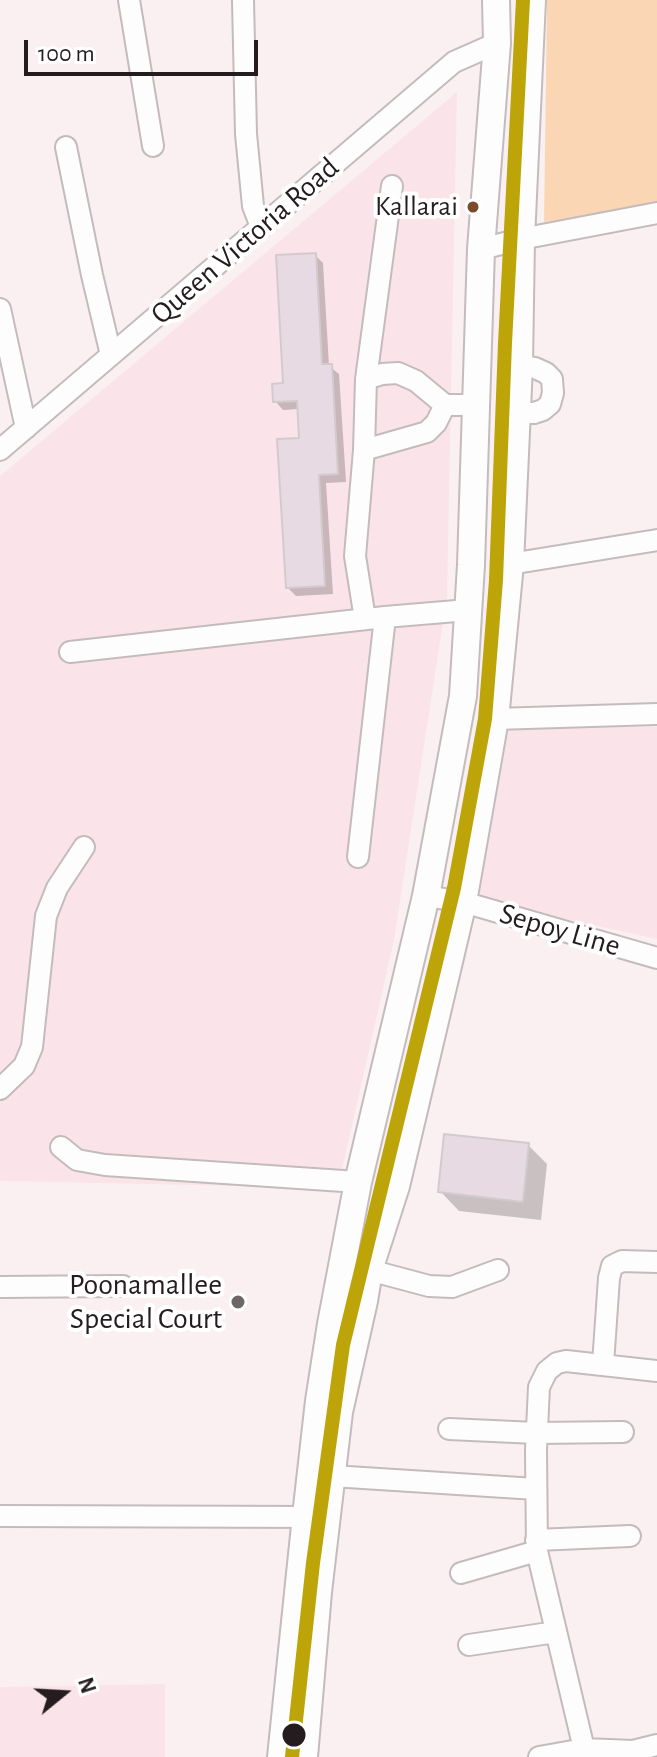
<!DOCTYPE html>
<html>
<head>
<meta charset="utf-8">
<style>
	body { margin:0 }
	#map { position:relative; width:657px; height:1757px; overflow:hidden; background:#faf0f2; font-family:"Alegreya Sans",sans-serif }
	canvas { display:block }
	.north { position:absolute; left:24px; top:1653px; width:80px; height:80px; -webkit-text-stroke:6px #fff; paint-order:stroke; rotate:72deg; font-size:22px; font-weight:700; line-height:32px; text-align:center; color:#241c1e }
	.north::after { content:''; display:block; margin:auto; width:28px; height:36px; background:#241c1e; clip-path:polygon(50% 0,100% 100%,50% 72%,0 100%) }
	.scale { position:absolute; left:24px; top:40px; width:234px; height:36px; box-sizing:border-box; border:4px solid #241c1e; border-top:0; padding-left:10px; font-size:24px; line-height:28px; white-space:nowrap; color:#241c1e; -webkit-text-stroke:6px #fff; paint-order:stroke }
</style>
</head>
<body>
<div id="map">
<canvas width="657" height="1757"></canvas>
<div class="north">N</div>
<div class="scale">100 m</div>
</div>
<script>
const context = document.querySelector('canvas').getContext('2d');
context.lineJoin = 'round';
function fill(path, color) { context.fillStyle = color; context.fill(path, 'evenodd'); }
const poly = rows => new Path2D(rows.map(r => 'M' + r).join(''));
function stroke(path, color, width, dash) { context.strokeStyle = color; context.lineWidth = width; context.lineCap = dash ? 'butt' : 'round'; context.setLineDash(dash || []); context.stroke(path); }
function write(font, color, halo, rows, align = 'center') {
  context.font = font + ' "Alegreya Sans",sans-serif'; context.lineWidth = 8; context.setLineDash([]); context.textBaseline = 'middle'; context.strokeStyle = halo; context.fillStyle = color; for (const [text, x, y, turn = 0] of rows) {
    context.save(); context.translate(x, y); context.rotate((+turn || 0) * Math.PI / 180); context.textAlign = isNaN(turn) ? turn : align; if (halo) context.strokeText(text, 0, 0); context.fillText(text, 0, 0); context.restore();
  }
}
fill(poly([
	[457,92,447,597,394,940,338,1188,0,1181,0,476],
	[657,727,657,939,465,897,495,728],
	[165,1684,165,1757,0,1757,0,1687]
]), '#fae4e9');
fill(poly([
	[547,0,657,0,657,208,544,222]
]), '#fbd6b5');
fill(poly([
	[315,255,323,263,329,366,339,374,346,482,326,483,333,594,296,596,288,588,301,440,300,409,283,410,275,401,285,385],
	[528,1145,547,1164,541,1220,459,1211,440,1191]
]), '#0003');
const building = poly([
	[316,253,322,364,332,364,338,474,319,475,325,586,286,588,277,439,299,438,297,401,273,402,272,384,283,383,276,255,316,253],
	[444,1134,529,1143,523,1202,438,1192,444,1134]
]);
fill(building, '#e8dae3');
stroke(building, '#d2cbce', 2);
const minor = poly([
	[129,0,153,146],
	[243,0,246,134,253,206,261,227],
	[66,147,92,275,111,355],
	[392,186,366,379,382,374,398,373,416,381,445,405],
	[481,249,521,239,657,213],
	[0,309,26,428],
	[517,413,534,413,543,410,550,404,553,393,552,379,546,373,535,368,519,365],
	[0,450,454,62,497,43],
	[364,450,366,379],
	[510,564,657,540],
	[365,619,355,556,364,450,427,432,436,423,445,405,477,405],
	[70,652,385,617,468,610],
	[495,719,657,714],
	[358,857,385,617],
	[426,896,463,902,657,958],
	[0,1089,24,1066,32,1047,46,916,57,888,84,847],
	[61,1147,77,1160,105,1165,358,1182],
	[369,1270,429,1286,452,1287,498,1270],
	[0,1287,123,1286],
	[603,1364,609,1278,612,1266,622,1261,657,1262],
	[449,1429,536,1433,623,1432],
	[332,1476,536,1489],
	[0,1516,319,1517],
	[536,1540,630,1536],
	[461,1573,537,1551],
	[469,1645,556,1632],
	[584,1749,537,1551,536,1450,539,1387,547,1371,557,1363,566,1361,657,1371],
	[539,1757,584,1749,633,1751,657,1745]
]);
const major = poly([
	[281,1757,306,1516,319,1401,331,1324,358,1182,426,896,463,696,471,565,481,249,497,43,496,0],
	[304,1757,318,1592,339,1412,364,1301,369,1270,396,1186,463,902,495,719,510,564,519,365,521,239,532,0]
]);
stroke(minor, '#c4bbbd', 24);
stroke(major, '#c4bbbd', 30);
stroke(minor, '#fefdfd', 20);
stroke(major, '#fefdfd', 26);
stroke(poly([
	[292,1757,313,1563,343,1345,454,888,485,719,496,580,505,343,523,0]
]), '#bda409', 14);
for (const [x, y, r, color] of [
	[473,207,7,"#7a4b2a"],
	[238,1302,8,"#6f6668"],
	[294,1735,13,"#241c1e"]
]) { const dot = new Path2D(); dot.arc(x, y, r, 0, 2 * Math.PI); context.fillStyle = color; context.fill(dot); stroke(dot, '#fff', 3); }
write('28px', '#241c1e', '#fff', [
	["Kallarai",458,207]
], 'right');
write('30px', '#241c1e', '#fff', [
	["Queen Victoria Road",245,241,-41],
	["Sepoy Line",560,930,16]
]);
write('30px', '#241c1e', '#fff', [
	["Poonamallee",222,1285],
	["Special Court",222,1319]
], 'right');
</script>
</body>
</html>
